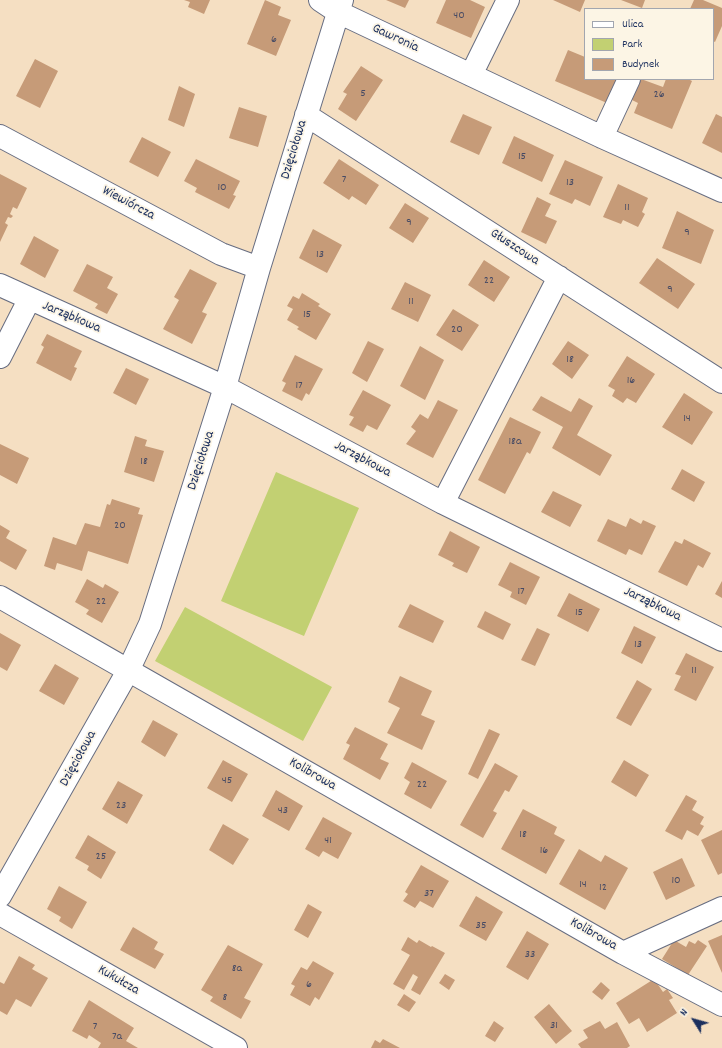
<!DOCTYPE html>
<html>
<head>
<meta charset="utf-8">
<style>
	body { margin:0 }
	#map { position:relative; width:722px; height:1048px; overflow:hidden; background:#f5dfc2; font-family:Dekko,sans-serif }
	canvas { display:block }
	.legend { position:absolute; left:584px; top:8px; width:130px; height:72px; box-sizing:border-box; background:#fcf5e5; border:1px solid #a2a6af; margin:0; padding:5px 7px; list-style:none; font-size:12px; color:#1b2f5e }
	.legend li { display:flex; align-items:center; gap:8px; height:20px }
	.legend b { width:20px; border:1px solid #a2a6af }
	.north { position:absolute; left:674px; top:1000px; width:40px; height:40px; -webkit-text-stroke:3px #fcf5e5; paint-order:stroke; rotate:307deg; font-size:11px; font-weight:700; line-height:16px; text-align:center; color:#1b2f5e }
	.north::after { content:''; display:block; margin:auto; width:14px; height:18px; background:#1b2f5e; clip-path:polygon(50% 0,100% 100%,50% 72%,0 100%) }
</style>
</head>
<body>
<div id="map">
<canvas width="722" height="1048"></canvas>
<ul class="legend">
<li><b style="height:5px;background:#fff"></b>Ulica</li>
<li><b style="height:11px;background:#c2d072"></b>Park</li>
<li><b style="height:11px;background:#c69b78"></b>Budynek</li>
</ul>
<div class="north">N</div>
</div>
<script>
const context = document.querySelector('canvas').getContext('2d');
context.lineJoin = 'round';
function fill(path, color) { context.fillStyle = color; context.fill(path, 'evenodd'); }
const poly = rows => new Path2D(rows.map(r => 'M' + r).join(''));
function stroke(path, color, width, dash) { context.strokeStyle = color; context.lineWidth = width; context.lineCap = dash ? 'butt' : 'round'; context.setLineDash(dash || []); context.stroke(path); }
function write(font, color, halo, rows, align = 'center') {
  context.font = font + ' Dekko,sans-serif'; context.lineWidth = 3.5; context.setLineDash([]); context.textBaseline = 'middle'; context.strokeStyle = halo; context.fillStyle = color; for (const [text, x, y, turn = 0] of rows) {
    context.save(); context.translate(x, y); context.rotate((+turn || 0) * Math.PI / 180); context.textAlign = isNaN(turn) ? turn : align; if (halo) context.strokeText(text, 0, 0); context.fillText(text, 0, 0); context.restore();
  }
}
fill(poly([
	[276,472,359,508,304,636,221,601],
	[185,607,332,687,303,741,155,661]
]), '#c2d072');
fill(poly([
	[184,0,210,0,204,14,188,7,190,2],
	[265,0,281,7,278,15,291,20,276,56,247,44],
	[386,0,409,0,405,8],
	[446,0,470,0,485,7,471,38,436,23],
	[553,0,585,0,580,12],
	[621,0,645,0,642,8],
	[694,0,703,0,722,8,722,26,715,42,713,41,713,9,690,9],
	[568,50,585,57,585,79,617,79,607,103,555,81],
	[35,59,58,71,40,108,16,96],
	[361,66,383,80,356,121,338,109,347,94,343,92],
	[641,79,663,87,666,79,688,79,692,81,672,129,634,113,638,103,632,100],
	[179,86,195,94,184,127,168,120],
	[239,107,267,116,258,147,229,138],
	[463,114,492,127,479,155,450,142],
	[716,114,722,117,722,153,702,143],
	[514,136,554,155,542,182,502,163],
	[142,137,171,152,158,177,129,162],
	[196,159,240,181,233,195,236,196,229,209,195,192,197,188,184,181],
	[339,159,379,185,366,205,352,196,349,200,323,183],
	[565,160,603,177,590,206,575,199,572,204,549,194],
	[0,174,27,188,17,209,13,207,10,214,13,216,11,218,8,217,5,223,8,225,0,242],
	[618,184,648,198,642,212,645,214,638,227,623,220,621,224,603,217],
	[537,197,551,204,545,216,557,221,546,244,521,232],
	[405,203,429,218,413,243,389,228],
	[677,211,714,230,701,264,662,248],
	[313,229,342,245,327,273,299,258],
	[34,236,59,250,45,278,20,264],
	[657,258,695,284,678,309,639,283],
	[484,260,510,277,494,302,468,285],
	[87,264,113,277,107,288,118,294,107,314,95,308,98,304,73,291],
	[190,269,217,283,202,312,207,314,192,344,163,329,179,300,174,297],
	[405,282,431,295,418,322,391,309],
	[302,293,320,304,318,306,331,314,316,340,297,329,299,327,287,320,293,309,287,306,293,296,299,299],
	[453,309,479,325,462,351,436,335],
	[47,334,82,351,74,367,77,368,71,381,36,363,44,347,41,345],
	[368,341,384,349,367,382,352,373],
	[568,341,589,355,572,379,552,364],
	[420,346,444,360,425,400,400,386],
	[295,355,323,369,309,395,306,393,302,401,282,391,286,383,282,381],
	[627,356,655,374,636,403,627,398,623,403,612,396,615,390,608,386],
	[126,368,149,379,136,405,113,393],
	[363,390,391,405,377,430,367,425,363,432,349,425,354,417,349,415],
	[684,393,713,412,692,445,662,427],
	[541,396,571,412,579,398,593,406,577,435,612,455,600,476,552,448,563,427,532,410],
	[438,400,458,410,433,458,406,444,416,431,411,427,420,414,428,419],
	[510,417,541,432,530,454,527,452,505,494,478,480],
	[135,436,147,440,145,446,164,451,154,482,124,472],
	[0,444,29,458,17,484,0,475],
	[682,469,705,482,694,502,671,489],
	[553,491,582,505,570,527,541,512],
	[112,499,140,508,138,514,143,515,128,564,88,551,82,571,57,563,55,570,44,566,53,537,76,545,85,523,100,527,107,504,110,505],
	[630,518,641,524,643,520,656,526,642,555,629,549,626,555,597,541,608,519,626,527],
	[0,525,10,531,6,538,27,550,16,570,0,561],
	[450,531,480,547,467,573,452,566,454,563,438,555],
	[684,539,711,553,703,568,698,565,687,586,658,572,675,541,682,544],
	[510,562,540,577,526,605,510,597,512,592,498,585],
	[87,579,103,588,105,584,119,592,102,623,86,614,89,610,75,602],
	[722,581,722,598,715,594],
	[569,593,600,609,588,632,557,616],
	[410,604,444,621,433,643,398,627],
	[485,611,511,624,503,640,477,627],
	[634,626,656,637,642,664,621,653],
	[537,628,550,634,535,666,521,660],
	[0,633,21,645,7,671,0,667],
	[686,653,714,667,696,701,674,690,681,676,675,674],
	[55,664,79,678,64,705,39,691],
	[400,676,432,691,421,715,435,721,422,750,387,733,400,708,388,702],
	[637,680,652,689,631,726,616,718],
	[153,720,178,734,165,757,141,742],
	[355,727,388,744,380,759,389,763,380,780,343,759,350,745,346,743],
	[489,729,500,734,478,779,468,774],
	[223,760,248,774,232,802,207,788],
	[624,760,649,775,636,797,611,782],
	[412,762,447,781,431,809,404,794,410,782,404,778],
	[495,763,518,776,509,792,505,790,493,811,497,813,483,838,460,825],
	[118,781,143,795,127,824,102,809],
	[276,790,303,806,289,831,262,816],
	[686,795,697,801,692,810,704,817,700,824,704,826,698,836,687,830,682,840,665,831],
	[523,809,557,827,554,834,565,840,546,874,501,849],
	[323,817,352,833,338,859,323,851,319,857,305,849],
	[223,824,249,839,233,865,209,850],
	[722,830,722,873,718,875,701,840],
	[88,835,116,852,101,879,87,870,89,866,75,858],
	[579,849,601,862,605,855,628,868,605,910,559,884],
	[682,858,695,886,666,900,653,872],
	[421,865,449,881,433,908,420,901,415,908,403,901,408,894,405,892],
	[59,886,87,902,72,929,59,921,61,917,47,909],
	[476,896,503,912,486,941,459,926],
	[308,904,322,912,308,938,294,930],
	[133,927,158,942,154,949,164,954,155,969,120,950],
	[527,931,549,944,528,980,506,967],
	[722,935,722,973,708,941],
	[408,937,417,943,419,940,431,947,432,946,445,953,420,995,411,990,418,977,413,974,404,990,393,984,410,955,401,950],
	[674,940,686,947,689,941,695,944,698,940,707,946,688,975,662,959],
	[228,945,263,964,244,998,251,1001,241,1019,210,1001,213,997,201,990],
	[19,956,35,965,32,969,48,978,31,1007,16,999,7,1015,0,1011,0,982,4,984],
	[313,961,334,973,319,1000,315,997,310,1006,290,995,295,986,291,984,301,967,307,970],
	[445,974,455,980,449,990,439,983],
	[654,979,663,992,667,989,673,998,669,1000,677,1013,647,1032,639,1018,629,1024,616,1003],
	[601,982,610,990,602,1000,592,992],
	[404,994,416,1002,409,1012,397,1005],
	[89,1000,134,1028,126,1041,138,1048,98,1048,101,1043,89,1035,87,1039,72,1031],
	[549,1004,572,1031,556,1044,534,1017],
	[494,1021,504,1028,495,1042,485,1036],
	[600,1021,605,1029,617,1022,630,1046,627,1048,581,1048,578,1044,588,1038,583,1030],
	[383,1039,400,1048,371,1048,375,1040,380,1043]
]), '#c69b78');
const minor = poly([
	[320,0,338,12,602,137,722,191],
	[471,75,508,0],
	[306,115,722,382],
	[0,136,221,254,259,268],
	[602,137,629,79],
	[0,285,225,387,443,503,722,640],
	[0,357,29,300],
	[443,503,559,277],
	[0,597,623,953,722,1005],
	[0,896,128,671,150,624,225,387,259,268,342,0],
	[0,914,236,1048],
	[623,953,722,908]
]);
stroke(minor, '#676d81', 24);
stroke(minor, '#fff', 22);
write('12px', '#464a64', null, [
	["40",459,16],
	["6",274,40],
	["5",363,94],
	["26",659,95],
	["15",522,157],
	["7",344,180],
	["13",570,183],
	["10",222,188],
	["11",627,208],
	["9",409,223],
	["9",687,233],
	["13",320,255],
	["22",489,281],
	["9",670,290],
	["11",411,302],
	["15",307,315],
	["20",457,330],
	["18",570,360],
	["16",631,381],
	["17",299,386],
	["14",687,419],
	["18a",515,442],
	["18",144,462],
	["20",120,526],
	["17",521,592],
	["22",101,602],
	["15",579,613],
	["13",638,645],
	["11",694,671],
	["45",227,781],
	["22",422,785],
	["23",121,806],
	["43",283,811],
	["18",523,835],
	["41",328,841],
	["16",544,851],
	["25",101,857],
	["10",676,881],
	["14",583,885],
	["12",603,888],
	["37",429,894],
	["35",481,926],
	["33",530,955],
	["8a",237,969],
	["6",309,985],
	["8",225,998],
	["31",554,1026],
	["7",95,1027],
	["7a",117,1037]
]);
write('14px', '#1b2f5e', '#fcf5e5', [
	["Gawronia",395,39,25],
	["Dzięciołowa",295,150,-73],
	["Wiewiórcza",128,204,28],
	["Głuszcowa",514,248,33],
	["Jarząbkowa",71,318,23],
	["Jarząbkowa",362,460,28],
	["Dzięciołowa",202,461,-72],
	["Jarząbkowa",652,605,26],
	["Dzięciołowa",79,759,-61],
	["Kolibrowa",312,775,30],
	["Kolibrowa",593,935,30],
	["Kukułcza",118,981,30]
]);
</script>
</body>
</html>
